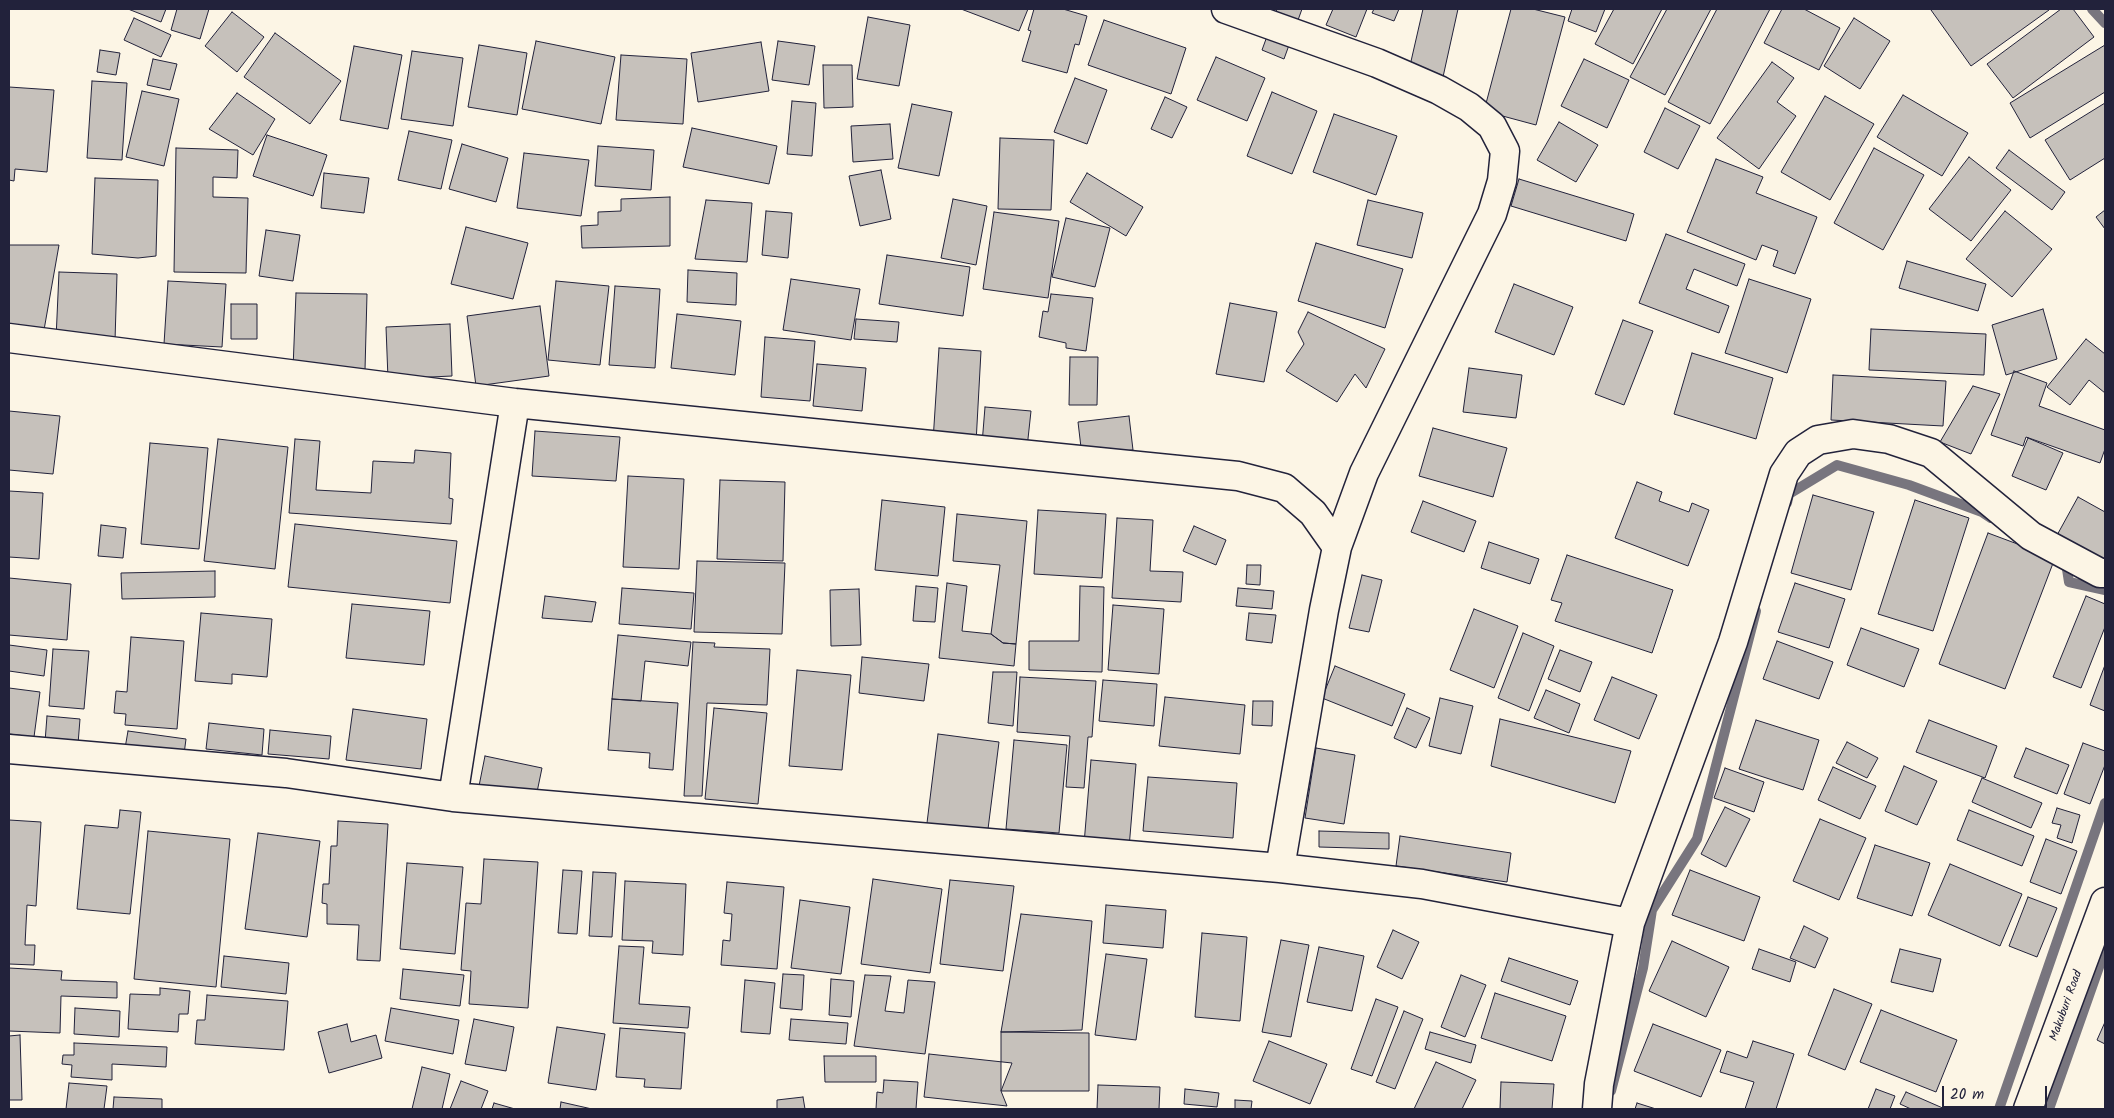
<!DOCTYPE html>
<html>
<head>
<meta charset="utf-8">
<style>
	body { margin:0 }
	#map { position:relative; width:2114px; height:1118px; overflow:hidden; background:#fcf5e5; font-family:Kalam,sans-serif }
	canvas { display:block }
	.frame { position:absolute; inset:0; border:10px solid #22223b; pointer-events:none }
	.scale { position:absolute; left:1942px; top:1086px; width:105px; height:22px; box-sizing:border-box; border:2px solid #22223b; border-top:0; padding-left:6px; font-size:15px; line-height:18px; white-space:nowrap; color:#22223b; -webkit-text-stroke:4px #fcf5e5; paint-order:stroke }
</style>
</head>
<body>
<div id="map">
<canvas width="2114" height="1118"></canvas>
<div class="frame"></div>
<div class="scale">20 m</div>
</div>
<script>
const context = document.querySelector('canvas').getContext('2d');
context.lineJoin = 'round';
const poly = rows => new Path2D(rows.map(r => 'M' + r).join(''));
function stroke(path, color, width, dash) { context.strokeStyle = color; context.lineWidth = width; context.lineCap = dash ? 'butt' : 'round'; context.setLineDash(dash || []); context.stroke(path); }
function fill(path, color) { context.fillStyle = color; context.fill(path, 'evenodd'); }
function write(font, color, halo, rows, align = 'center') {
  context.font = font + ' Kalam,sans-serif'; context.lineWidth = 5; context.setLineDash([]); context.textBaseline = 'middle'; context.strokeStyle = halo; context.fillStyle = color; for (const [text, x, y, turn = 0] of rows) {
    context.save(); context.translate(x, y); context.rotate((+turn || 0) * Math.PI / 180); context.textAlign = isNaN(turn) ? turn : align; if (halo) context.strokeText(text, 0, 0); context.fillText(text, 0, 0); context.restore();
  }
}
stroke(poly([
	[2092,9,2105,23],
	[1787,503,1789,494,1837,465,1909,485,1982,512,1991,518],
	[2063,561,2066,563,2069,582,2105,590],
	[1611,1091,1643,968,1652,910,1697,839,1756,611],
	[1999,1109,2105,803],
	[2049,1109,2105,950]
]), '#78757e', 10);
const building = poly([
	[128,9,166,9,161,22,128,9],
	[177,9,209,9,200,39,171,30,177,9],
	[961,9,1028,9,1019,31,961,9],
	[1034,9,1063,9,1087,16,1079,45,1075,44,1067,73,1022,61,1031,31,1028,30,1034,9],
	[1277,9,1302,9,1284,59,1262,50,1277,9],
	[1333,9,1367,9,1356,37,1326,25,1333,9],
	[1374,9,1399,9,1394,21,1372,13,1374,9],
	[1423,9,1458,9,1443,77,1409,70,1423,9],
	[1511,9,1533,9,1565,17,1536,125,1484,111,1511,9],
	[1572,9,1605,9,1596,32,1568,21,1572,9],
	[1614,9,1662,9,1633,64,1595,44,1614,9],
	[1667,9,1711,9,1665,95,1630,77,1667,9],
	[1717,9,1770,9,1710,124,1668,102,1717,9],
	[1782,9,1804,9,1840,28,1819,70,1764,43,1782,9],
	[1934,9,2049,9,2049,10,1971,66,1931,10,1934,9],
	[2061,9,2073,9,2094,37,2013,98,1987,64,2061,9],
	[232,12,264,37,237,72,205,46,232,12],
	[868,17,910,25,899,86,857,79,868,17],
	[134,18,171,35,161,57,124,40,134,18],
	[1854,18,1890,41,1860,89,1824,66,1854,18],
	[1104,20,1186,48,1171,94,1088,65,1104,20],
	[275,33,341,81,310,124,244,77,275,33],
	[536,41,615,57,601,124,522,109,536,41],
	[778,41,815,46,809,85,772,80,778,41],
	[761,42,769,91,698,102,691,53,761,42],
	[479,45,527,53,517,115,468,107,479,45],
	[2105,45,2105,92,2030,138,2010,103,2105,45],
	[354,46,402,55,388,129,340,120,354,46],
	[100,50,120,53,116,75,97,72,100,50],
	[412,51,463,58,453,126,401,119,412,51],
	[621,55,687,59,683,124,616,120,621,55],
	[1216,57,1265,78,1247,121,1197,100,1216,57],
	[153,59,177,64,170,90,147,85,153,59],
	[1584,59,1629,80,1607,128,1561,106,1584,59],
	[1772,62,1794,78,1777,102,1796,116,1759,169,1717,138,1772,62],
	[823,65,852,65,853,107,824,108,823,65],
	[1075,78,1107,90,1087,144,1054,132,1075,78],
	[92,81,127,83,122,160,87,158,92,81],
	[9,87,54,90,47,172,15,169,14,181,9,180,9,87],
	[142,91,179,99,164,166,126,157,142,91],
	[1272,92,1317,111,1292,174,1247,156,1272,92],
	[237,93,275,119,253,155,209,129,237,93],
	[1903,95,1968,133,1942,176,1877,137,1903,95],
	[1825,96,1874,124,1830,200,1781,172,1825,96],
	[1165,97,1187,107,1172,138,1151,129,1165,97],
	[792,101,816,103,812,156,787,154,792,101],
	[2105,103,2105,158,2070,180,2045,140,2105,103],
	[912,104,952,112,939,176,898,168,912,104],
	[1665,108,1700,126,1678,169,1644,152,1665,108],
	[1334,114,1397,136,1376,195,1313,172,1334,114],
	[1559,122,1598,145,1576,182,1537,160,1559,122],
	[890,124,893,159,853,162,851,126,890,124],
	[692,128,777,146,769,184,683,167,692,128],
	[409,131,452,140,441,189,398,180,409,131],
	[267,135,327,155,313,196,253,176,267,135],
	[1000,138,1054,140,1051,210,998,209,1000,138],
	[462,144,508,158,496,202,449,189,462,144],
	[598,146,654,150,651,190,595,186,598,146],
	[176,148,238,150,237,178,213,177,213,197,248,198,246,273,174,272,176,148],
	[1874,148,1924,175,1883,250,1834,223,1874,148],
	[2009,150,2065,192,2052,210,1996,168,2009,150],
	[524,153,589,160,581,216,517,208,524,153],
	[1969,157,2011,190,1971,241,1929,209,1969,157],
	[1716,159,1763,177,1756,193,1817,217,1795,274,1773,266,1778,251,1762,245,1756,260,1687,232,1716,159],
	[881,170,891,219,860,226,849,176,881,170],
	[324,173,369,178,364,213,321,208,324,173],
	[1087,173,1143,207,1126,236,1070,202,1087,173],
	[95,178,158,180,156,256,138,258,92,254,95,178],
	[1519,179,1634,214,1626,241,1511,206,1519,179],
	[670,197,670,246,582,248,581,226,598,225,598,212,621,211,621,199,670,197],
	[953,199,987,206,976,265,941,258,953,199],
	[706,200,752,203,747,262,695,259,706,200],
	[1368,200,1423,213,1412,258,1357,245,1368,200],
	[2105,210,2105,229,2096,217,2105,210],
	[766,211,792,213,788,258,762,255,766,211],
	[2005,211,2052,249,2012,297,1966,259,2005,211],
	[994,212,1059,221,1048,298,983,289,994,212],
	[1066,218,1110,228,1095,287,1052,277,1066,218],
	[466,227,528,243,513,299,451,284,466,227],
	[266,230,300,235,293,281,259,276,266,230],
	[1666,234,1745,264,1737,286,1694,269,1686,289,1729,306,1719,333,1639,303,1666,234],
	[1316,243,1403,269,1385,328,1298,301,1316,243],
	[9,245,59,245,44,330,9,324,9,245],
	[887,255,970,267,963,316,879,304,887,255],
	[1907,261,1986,284,1978,311,1899,288,1907,261],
	[688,270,737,273,736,305,687,302,688,270],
	[59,272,117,274,115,341,56,339,59,272],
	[791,279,860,289,851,340,783,330,791,279],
	[1749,279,1811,299,1787,373,1725,353,1749,279],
	[168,281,226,284,222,347,164,344,168,281],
	[556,281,609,286,600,365,548,360,556,281],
	[1514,284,1573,307,1554,355,1495,332,1514,284],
	[615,286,660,289,655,368,609,365,615,286],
	[296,293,367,294,365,370,293,369,296,293],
	[1051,294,1093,298,1086,351,1066,348,1066,343,1039,337,1043,311,1048,312,1051,294],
	[1230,303,1277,312,1264,382,1216,374,1230,303],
	[231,304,257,304,257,339,231,339,231,304],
	[540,306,549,376,476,386,467,316,540,306],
	[2043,309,2057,359,2006,375,1992,325,2043,309],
	[1308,312,1385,349,1366,388,1355,374,1337,402,1286,371,1304,344,1298,332,1308,312],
	[677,314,741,321,735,375,671,368,677,314],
	[856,319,899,322,897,342,854,339,856,319],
	[1623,320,1653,331,1624,405,1595,394,1623,320],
	[450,324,452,376,388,379,386,327,450,324],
	[1871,329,1986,334,1984,375,1869,370,1871,329],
	[765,337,815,341,810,401,761,397,765,337],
	[2086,339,2105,354,2105,393,2089,380,2070,405,2047,387,2086,339],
	[939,348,981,351,976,443,933,441,939,348],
	[1692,353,1773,378,1756,439,1674,414,1692,353],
	[1070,357,1098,357,1097,405,1069,405,1070,357],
	[817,364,866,368,862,411,813,406,817,364],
	[1469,368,1522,375,1516,418,1463,412,1469,368],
	[2014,371,2047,383,2039,406,2105,430,2105,449,2100,463,2026,437,2023,446,1991,435,2014,371],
	[1833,375,1946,381,1943,426,1831,420,1833,375],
	[1973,386,2000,394,1971,454,1940,442,1973,386],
	[985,407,1031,411,1027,448,982,444,985,407],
	[9,411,60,416,53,474,9,470,9,411],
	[1129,416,1133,450,1082,456,1078,422,1129,416],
	[1433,428,1507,448,1493,497,1419,476,1433,428],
	[535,431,620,437,616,481,532,476,535,431],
	[2028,438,2063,453,2046,490,2012,476,2028,438],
	[218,439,288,447,275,569,204,561,218,439],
	[295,439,320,441,316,490,371,493,373,461,414,463,415,450,451,453,449,498,453,499,451,524,289,513,295,439],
	[150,443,208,448,199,549,141,544,150,443],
	[628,476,684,479,679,569,623,567,628,476],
	[720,480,785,482,783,561,717,559,720,480],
	[1637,482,1662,492,1659,501,1689,512,1692,503,1709,510,1688,566,1615,538,1637,482],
	[9,491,43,493,39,559,9,557,9,491],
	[1813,495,1874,512,1851,590,1791,573,1813,495],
	[2078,497,2105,512,2105,564,2056,537,2078,497],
	[882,500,945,507,938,576,875,570,882,500],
	[1915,500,1969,518,1933,631,1878,614,1915,500],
	[1423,501,1476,521,1464,552,1411,532,1423,501],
	[1038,510,1106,514,1102,578,1034,574,1038,510],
	[957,514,1027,521,1016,644,1003,643,991,634,1000,565,953,561,957,514],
	[1117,518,1153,520,1150,571,1183,572,1181,602,1112,598,1117,518],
	[295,524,457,541,450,603,288,587,295,524],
	[101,525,126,528,123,558,98,556,101,525],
	[1194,526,1226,540,1216,565,1183,551,1194,526],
	[1988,533,2055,558,2005,689,1939,664,1988,533],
	[1489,542,1539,559,1530,584,1481,568,1489,542],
	[1567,555,1673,590,1652,653,1555,621,1562,603,1551,600,1567,555],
	[697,561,785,563,782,634,694,632,697,561],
	[1247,565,1261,565,1260,585,1246,584,1247,565],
	[215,571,215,597,122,599,121,573,215,571],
	[1362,575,1382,580,1369,632,1349,628,1362,575],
	[9,578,71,584,67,640,9,635,9,578],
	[947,583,967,586,962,631,991,634,1003,643,1016,644,1014,666,939,658,947,583],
	[1795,583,1845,599,1829,648,1778,632,1795,583],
	[916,586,938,588,935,622,913,621,916,586],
	[1080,586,1104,587,1102,672,1029,670,1029,641,1079,641,1080,586],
	[622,588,694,593,691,629,619,624,622,588],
	[1238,588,1274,591,1272,609,1236,606,1238,588],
	[859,589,861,645,831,646,830,590,859,589],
	[545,596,596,602,592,622,542,618,545,596],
	[2086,596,2105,604,2105,627,2081,688,2053,677,2086,596],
	[352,604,430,611,424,665,346,658,352,604],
	[1113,605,1164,609,1159,674,1108,670,1113,605],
	[1474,609,1518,626,1494,688,1450,670,1474,609],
	[201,613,272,619,267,677,232,674,232,684,195,681,201,613],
	[1249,613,1276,615,1272,643,1246,640,1249,613],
	[1861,628,1919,649,1904,687,1847,665,1861,628],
	[1523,633,1554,646,1529,711,1498,698,1523,633],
	[618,635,691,642,688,666,645,661,641,701,612,699,618,635],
	[131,637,184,641,177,729,125,725,126,714,114,713,116,691,127,692,131,637],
	[1777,641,1833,662,1819,699,1763,679,1777,641],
	[693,642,715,643,714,647,770,649,767,705,707,703,702,796,684,796,693,642],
	[9,645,47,650,44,676,9,671,9,645],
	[53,649,89,651,84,709,49,706,53,649],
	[1560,650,1592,662,1580,692,1548,679,1560,650],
	[862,657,929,664,924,701,859,693,862,657],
	[2105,665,2105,711,2090,705,2105,665],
	[1335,666,1405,694,1392,726,1322,698,1335,666],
	[797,670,851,675,842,770,789,766,797,670],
	[993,672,1017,672,1013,726,988,723,993,672],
	[1020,677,1096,681,1092,737,1088,737,1084,788,1066,787,1070,736,1017,732,1020,677],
	[1612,677,1657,695,1639,739,1594,720,1612,677],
	[1103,680,1157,684,1154,726,1099,721,1103,680],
	[9,688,40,692,34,737,9,734,9,688],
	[1546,690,1580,704,1569,733,1534,718,1546,690],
	[1165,697,1245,705,1240,754,1159,746,1165,697],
	[1440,698,1473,706,1461,754,1429,746,1440,698],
	[612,699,678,703,673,770,649,768,650,753,608,750,612,699],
	[1253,701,1273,701,1272,726,1252,725,1253,701],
	[714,708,767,713,758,804,705,799,714,708],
	[1407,708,1430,718,1416,748,1394,738,1407,708],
	[353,709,427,719,421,769,346,760,353,709],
	[47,716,80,719,78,744,45,742,47,716],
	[1500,719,1631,751,1615,803,1491,766,1500,719],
	[1756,720,1819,740,1803,790,1739,769,1756,720],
	[1929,720,1997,746,1985,778,1916,752,1929,720],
	[209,723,264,729,262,755,206,749,209,723],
	[270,730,331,736,329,759,268,754,270,730],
	[128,731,186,739,183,762,124,754,128,731],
	[938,734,999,742,987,837,926,831,938,734],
	[1014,740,1067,745,1059,833,1006,829,1014,740],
	[1847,742,1878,758,1867,778,1836,763,1847,742],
	[2083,743,2105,751,2105,765,2090,804,2064,794,2083,743],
	[1316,748,1355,755,1344,824,1305,818,1316,748],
	[2026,748,2069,765,2057,794,2014,777,2026,748],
	[485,756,542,768,536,797,479,786,485,756],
	[1091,760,1136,764,1129,848,1084,844,1091,760],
	[1904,766,1937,781,1917,825,1885,811,1904,766],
	[1833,767,1876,786,1860,819,1818,800,1833,767],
	[1725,768,1764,782,1754,812,1714,798,1725,768],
	[1148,777,1237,783,1233,838,1143,831,1148,777],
	[1982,778,2042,803,2031,828,1972,802,1982,778],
	[1725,807,1750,819,1726,867,1701,854,1725,807],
	[2057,808,2080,815,2072,843,2057,838,2061,825,2052,823,2057,808],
	[120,810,141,812,130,914,77,909,85,825,118,828,120,810],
	[1969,810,2034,836,2022,866,1957,840,1969,810],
	[1820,819,1866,838,1839,900,1793,881,1820,819],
	[9,820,41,822,36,906,27,905,25,945,35,945,34,965,9,964,9,820],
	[338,821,388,824,380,961,357,960,359,925,327,924,327,904,322,903,323,884,329,884,331,846,337,846,338,821],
	[148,831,230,839,216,987,134,979,148,831],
	[1319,831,1389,833,1389,849,1319,847,1319,831],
	[258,833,320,841,307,937,245,929,258,833],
	[1400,836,1511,853,1507,882,1396,866,1400,836],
	[2046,839,2077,851,2061,894,2030,882,2046,839],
	[1875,845,1930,863,1912,916,1857,898,1875,845],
	[484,859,538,862,528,1008,469,1004,471,971,461,970,466,903,481,904,484,859],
	[407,863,463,867,455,954,400,949,407,863],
	[1950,864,2022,894,2000,946,1928,915,1950,864],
	[563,870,582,871,577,934,558,933,563,870],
	[1690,870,1760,897,1744,941,1672,915,1690,870],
	[593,872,616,873,612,937,589,936,593,872],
	[873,879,942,889,930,973,861,964,873,879],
	[950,880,1014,886,1003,971,940,964,950,880],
	[625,881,686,884,683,955,652,953,653,941,622,940,625,881],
	[727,882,784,887,777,969,721,965,723,940,730,941,732,914,724,913,727,882],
	[2028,897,2057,908,2037,957,2009,946,2028,897],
	[800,900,850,907,841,974,791,968,800,900],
	[1106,905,1166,910,1163,948,1103,943,1106,905],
	[1021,914,1092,921,1082,1030,1001,1032,1021,914],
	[1804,926,1828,938,1815,968,1790,958,1804,926],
	[1393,930,1419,942,1402,979,1377,967,1393,930],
	[1202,933,1247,937,1240,1021,1195,1017,1202,933],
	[1281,940,1309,945,1291,1037,1262,1032,1281,940],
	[1672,941,1729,967,1706,1017,1649,991,1672,941],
	[619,946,644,947,639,1004,690,1007,688,1028,613,1023,619,946],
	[1319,947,1364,956,1352,1011,1307,1002,1319,947],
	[1759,949,1796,962,1790,982,1752,969,1759,949],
	[1900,949,1941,959,1933,992,1891,982,1900,949],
	[1106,954,1147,959,1136,1040,1095,1035,1106,954],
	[224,956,289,963,286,994,221,987,224,956],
	[1509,958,1578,981,1570,1005,1501,981,1509,958],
	[9,968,62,971,61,980,117,982,117,998,61,996,60,1033,9,1031,9,968],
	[403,969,464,975,460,1006,400,999,403,969],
	[783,974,804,975,802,1010,780,1008,783,974],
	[865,975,891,976,885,1011,904,1013,908,980,935,982,925,1054,854,1046,865,975],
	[1461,975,1486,985,1465,1037,1441,1027,1461,975],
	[831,979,854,981,851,1017,829,1015,831,979],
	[745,980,775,983,770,1034,741,1032,745,980],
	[160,988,190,991,188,1014,179,1014,178,1032,128,1029,130,994,160,995,160,988],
	[1834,989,1872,1004,1845,1070,1808,1055,1834,989],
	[1495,993,1566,1016,1552,1061,1481,1038,1495,993],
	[207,995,288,1001,284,1050,195,1044,197,1020,205,1020,207,995],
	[1376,999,1398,1007,1372,1076,1351,1069,1376,999],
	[75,1008,120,1011,119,1037,74,1034,75,1008],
	[391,1008,459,1020,453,1054,385,1041,391,1008],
	[1881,1010,1957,1040,1936,1092,1860,1062,1881,1010],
	[1404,1011,1423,1019,1395,1089,1376,1082,1404,1011],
	[474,1019,514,1027,506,1071,465,1064,474,1019],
	[791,1019,848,1023,846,1044,789,1040,791,1019],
	[2105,1022,2105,1044,2097,1040,2105,1022],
	[347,1024,351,1042,376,1035,382,1058,329,1073,318,1032,347,1024],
	[1653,1024,1721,1050,1701,1097,1634,1071,1653,1024],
	[557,1027,605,1034,596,1090,548,1083,557,1027],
	[620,1028,685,1033,681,1089,644,1087,645,1079,616,1077,620,1028],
	[1001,1032,1089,1033,1089,1091,1001,1091,1001,1032],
	[1430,1032,1476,1045,1471,1063,1425,1049,1430,1032],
	[20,1035,22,1100,9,1100,9,1036,20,1035],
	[1269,1041,1327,1064,1310,1104,1253,1081,1269,1041],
	[1753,1041,1794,1054,1776,1109,1745,1109,1754,1082,1720,1072,1727,1051,1747,1058,1753,1041],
	[74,1043,167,1047,166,1067,112,1064,112,1080,71,1077,72,1065,62,1064,63,1055,74,1055,74,1043],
	[929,1054,1012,1063,1001,1091,1007,1106,924,1097,929,1054],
	[824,1056,876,1056,876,1082,825,1082,824,1056],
	[1436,1062,1476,1080,1462,1109,1414,1109,1436,1062],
	[422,1067,450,1074,442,1109,412,1109,422,1067],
	[884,1080,918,1082,916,1109,876,1109,877,1092,883,1093,884,1080],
	[461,1081,488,1091,481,1109,450,1109,461,1081],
	[1501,1082,1554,1084,1552,1109,1500,1109,1501,1082],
	[69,1083,107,1086,104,1109,66,1109,69,1083],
	[1098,1085,1160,1087,1159,1109,1097,1109,1098,1085],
	[1185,1089,1219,1093,1217,1107,1184,1104,1185,1089],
	[1876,1089,1895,1096,1890,1109,1868,1109,1876,1089],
	[1906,1092,1945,1109,1911,1109,1900,1104,1906,1092],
	[114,1097,162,1099,162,1109,113,1109,114,1097],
	[803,1097,805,1109,777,1109,777,1100,803,1097],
	[1235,1100,1252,1101,1251,1109,1235,1109,1235,1100],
	[561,1102,592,1109,560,1109,561,1102],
	[494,1103,515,1109,492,1109,494,1103],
	[1637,1103,1656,1109,1635,1109,1637,1103]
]);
fill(building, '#c6c1bb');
stroke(building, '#22223b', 1);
const minor = poly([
	[1226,9,1377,63,1439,90,1469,107,1492,126,1505,151,1502,181,1492,214,1364,473,1337,547,1324,610,1280,868],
	[9,338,515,403,1238,476,1284,488,1313,513,1337,547],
	[9,749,286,773,453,797,1280,868,1422,884,1630,923],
	[453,797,515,403],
	[1597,1109,1599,1084,1630,923,1733,642,1784,474,1798,453,1818,440,1853,434,1889,439,1931,453,2031,536,2100,573,2105,573],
	[2028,1109,2105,902]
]);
stroke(minor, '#22223b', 31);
stroke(minor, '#fcf5e5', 28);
write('12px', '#22223b', '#fcf5e5', [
	["Makuburi Road",2067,1006,-70]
]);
</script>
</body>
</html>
